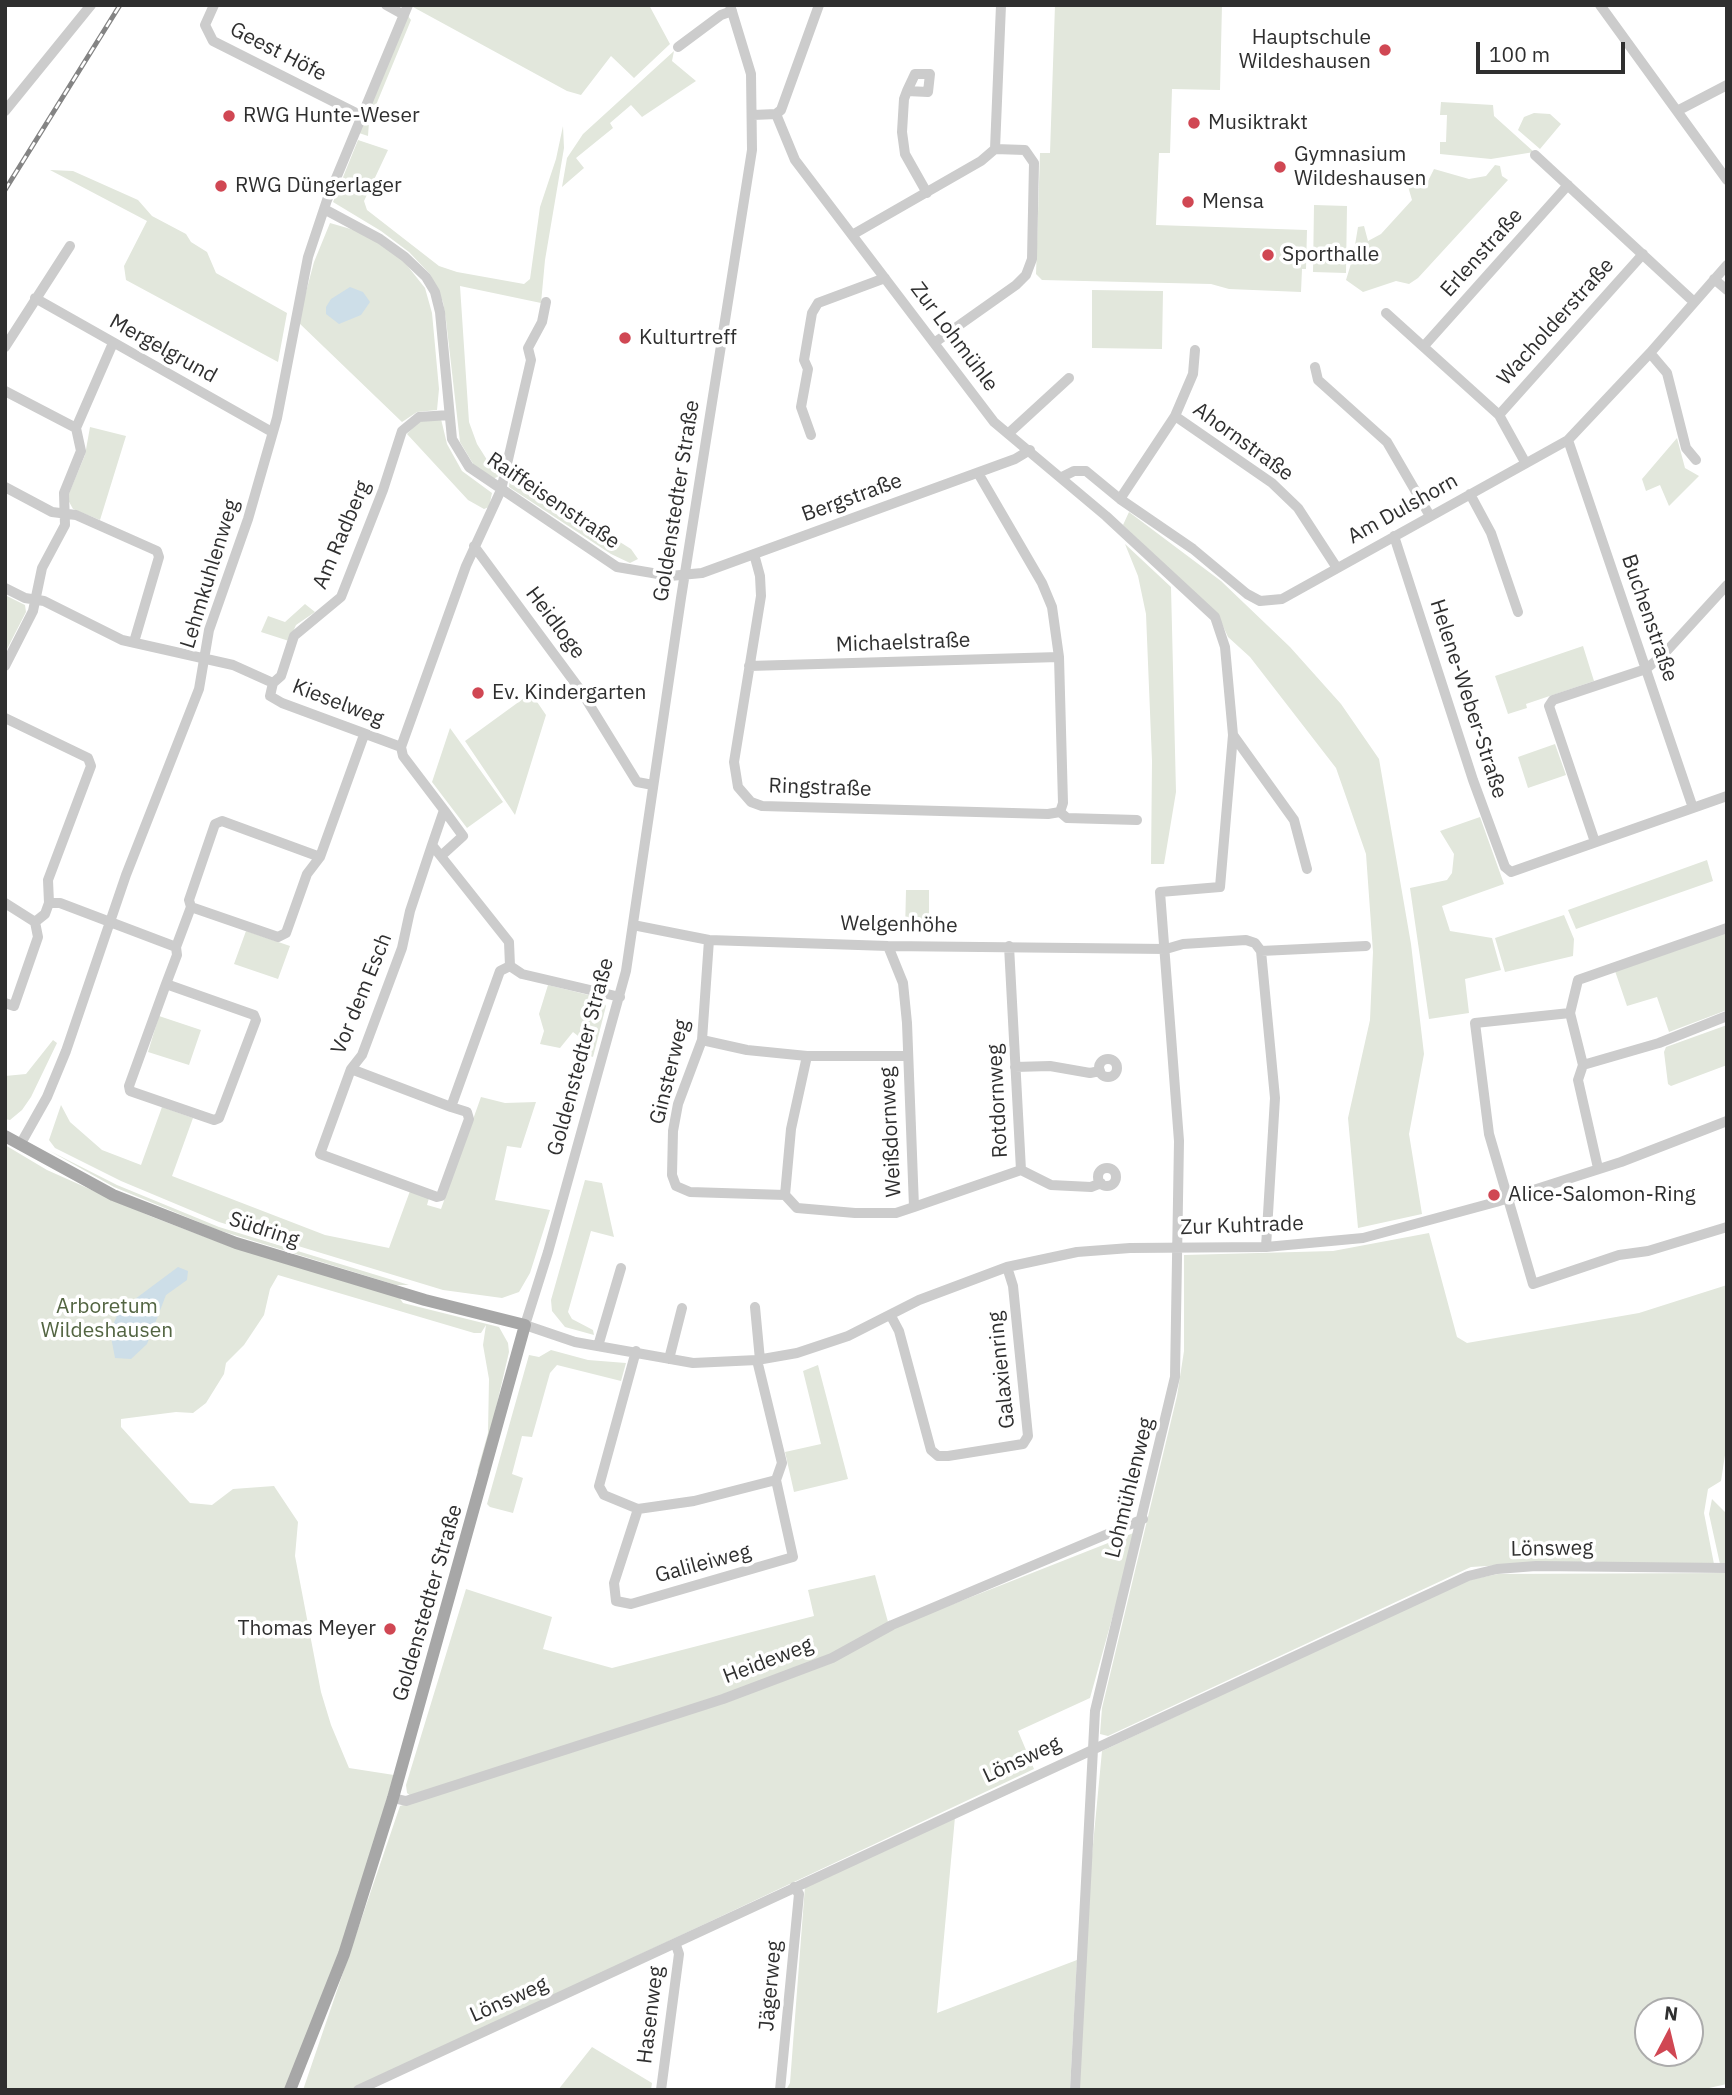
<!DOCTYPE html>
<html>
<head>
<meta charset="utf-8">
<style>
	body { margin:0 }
	#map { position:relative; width:1732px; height:2095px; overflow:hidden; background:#fff; font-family:"IBM Plex Sans",sans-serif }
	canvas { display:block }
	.frame { position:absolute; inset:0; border:7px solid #2f2f2f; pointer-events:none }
	.north { position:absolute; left:1634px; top:1997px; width:70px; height:70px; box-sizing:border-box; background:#fff; border:2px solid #acacac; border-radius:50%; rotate:7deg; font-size:19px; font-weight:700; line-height:28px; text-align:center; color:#2f2f2f }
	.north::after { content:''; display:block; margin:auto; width:24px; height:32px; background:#d04753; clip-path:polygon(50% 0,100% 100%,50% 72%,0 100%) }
	.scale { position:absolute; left:1476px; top:42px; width:149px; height:32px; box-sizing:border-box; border:4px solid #2f2f2f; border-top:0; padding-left:9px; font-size:21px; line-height:24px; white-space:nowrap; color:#2f2f2f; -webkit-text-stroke:5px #fff; paint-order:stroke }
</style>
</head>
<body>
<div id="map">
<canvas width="1732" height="2095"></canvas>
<div class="frame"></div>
<div class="north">N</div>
<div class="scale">100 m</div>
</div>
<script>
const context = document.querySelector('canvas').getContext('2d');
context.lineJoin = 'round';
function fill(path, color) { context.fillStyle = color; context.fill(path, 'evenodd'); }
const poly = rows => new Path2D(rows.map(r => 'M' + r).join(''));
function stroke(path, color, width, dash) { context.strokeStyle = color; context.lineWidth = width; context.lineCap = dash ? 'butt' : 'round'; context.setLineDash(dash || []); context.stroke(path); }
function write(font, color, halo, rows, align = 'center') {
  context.font = font + ' "IBM Plex Sans",sans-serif'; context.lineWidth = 7; context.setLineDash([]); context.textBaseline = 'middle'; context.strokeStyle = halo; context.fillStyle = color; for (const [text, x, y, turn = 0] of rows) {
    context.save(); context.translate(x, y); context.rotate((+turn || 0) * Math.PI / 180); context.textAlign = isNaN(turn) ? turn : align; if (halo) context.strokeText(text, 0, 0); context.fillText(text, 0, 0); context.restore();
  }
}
fill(poly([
	[397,5,649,5,670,44,634,78,611,56,581,95,567,91,413,7],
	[1055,5,1222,5,1220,90,1172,89,1170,153,1159,153,1156,225,1307,230,1306,269,1302,269,1301,292,1229,289,1211,284,1042,280,1036,274,1040,153,1050,153],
	[408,16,411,20,369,122,368,136,359,133],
	[674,51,672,61,696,81,642,117,631,105,610,123,613,128,576,158,584,168,562,187,567,158,583,134],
	[1441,102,1493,105,1494,116,1534,152,1491,159,1440,154,1440,142,1446,142,1447,115,1440,115],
	[1534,113,1550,114,1561,124,1540,149,1518,130,1524,117],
	[563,126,564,148,545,260,541,303,460,286,469,422,477,444,489,463,498,469,499,476,493,479,475,467,460,442,446,320,443,302,430,274,409,252,381,231,333,202,358,140,388,150,364,201,367,210,439,266,457,272,524,284,530,279,540,207,556,159],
	[1495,165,1500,166,1502,176,1508,180,1418,278,1409,284,1396,281,1363,292,1346,280,1353,257,1358,227,1364,226,1368,241,1381,234,1412,200,1407,183,1412,178,1427,183,1434,169,1469,179,1486,176],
	[50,170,73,171,138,200,152,216,186,234,191,242,207,252,216,273,287,313,278,362,126,280,124,266,147,221],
	[1314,205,1347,206,1346,273,1313,272],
	[330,223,361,232,402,259,425,288,432,313,439,389,437,410,417,412,402,422,298,322,314,262],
	[1092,290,1163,291,1162,349,1092,348],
	[441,419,447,444,462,471,492,493,489,507,484,509,468,500,407,434,419,421],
	[90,427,126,436,100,520,73,509,67,498,85,455],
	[1677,438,1685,468,1699,476,1669,506,1660,485,1646,491,1642,479],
	[510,477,531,486,631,549,638,559,630,563,611,554,509,487],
	[1129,512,1221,581,1290,647,1341,704,1379,759,1411,944,1424,1054,1409,1134,1422,1214,1358,1228,1348,1118,1370,1020,1373,952,1366,854,1336,768,1250,657,1228,637,1218,615,1123,525],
	[1125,544,1171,587,1176,792,1164,864,1151,864,1152,761,1146,614,1138,576],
	[5,595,25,605,26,612,6,651],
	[305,604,315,612,296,625,289,641,261,632,268,616,285,622],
	[1583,646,1594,681,1526,704,1527,708,1508,714,1495,676],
	[531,693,546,715,515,815,465,741],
	[450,728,503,802,467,828,432,782],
	[1555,744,1566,775,1528,788,1518,757],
	[1480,817,1504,884,1442,906,1450,931,1492,938,1501,970,1465,979,1469,1013,1429,1019,1410,888,1447,880,1452,873,1454,854,1440,831],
	[1707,860,1713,881,1576,929,1568,910],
	[906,890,929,890,929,932,905,932],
	[1564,915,1574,939,1573,956,1505,972,1495,938],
	[246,931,290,946,278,979,234,964],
	[1725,933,1727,1010,1669,1032,1657,997,1627,1006,1615,971],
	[548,985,601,998,606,1006,593,1057,588,1055,592,1047,573,1032,560,1048,540,1044,544,1031,539,1014],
	[159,1016,201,1030,189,1065,148,1052],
	[1727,1025,1727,1065,1671,1086,1668,1084,1664,1052,1666,1047],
	[53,1040,57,1043,31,1097,22,1110,10,1120,5,1119,5,1076,26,1074],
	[481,1097,505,1103,536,1102,521,1148,507,1146,495,1200,550,1210,530,1273,519,1292,502,1298,443,1290,219,1222,121,1181,55,1148,49,1140,61,1105,70,1122,102,1150,141,1165,162,1107,193,1118,172,1176,325,1235,389,1248,410,1191,429,1198,427,1205,441,1209],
	[5,1145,47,1170,150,1216,229,1246,399,1297,403,1303,499,1327,508,1343,509,1352,482,1468,477,1472,488,1433,489,1379,483,1345,486,1325,481,1333,474,1333,278,1275,270,1289,264,1315,244,1345,226,1363,224,1374,206,1403,193,1413,176,1412,121,1419,121,1427,190,1503,212,1505,233,1489,274,1486,298,1522,295,1556,321,1692,331,1725,349,1768,394,1775,341,1951,286,2090,5,2090],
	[50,1151,117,1185,219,1227,409,1285,396,1285,218,1230,114,1187],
	[585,1180,602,1183,614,1237,591,1231,568,1312,572,1319,593,1330,594,1335,565,1327,552,1311,551,1300],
	[1429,1233,1457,1337,1467,1343,1639,1313,1727,1285,1727,1442,1721,1481,1708,1489,1704,1513,1714,1564,1534,1563,1471,1567,1108,1736,1100,1734,1102,1708,1177,1396,1184,1351,1184,1255,1333,1251],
	[551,1350,588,1360,626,1363,621,1381,557,1365,550,1373,532,1437,522,1436,512,1474,523,1478,513,1513,490,1507,487,1504,529,1355,539,1357],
	[818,1365,848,1479,794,1492,785,1452,821,1444,803,1371],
	[1712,1499,1727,1514,1727,1564,1720,1564,1709,1514],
	[1136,1532,1090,1698,1018,1731,1034,1769,352,2090,303,2090,400,1806,724,1700,890,1629],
	[1727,1573,1727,2084,1700,2090,1079,2090,1090,1876,1102,1751,1464,1581,1498,1574],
	[1648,2011,1690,2011,1690,2053,1648,2053],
	[875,1575,888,1622,831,1654,700,1703,412,1797,407,1793,406,1785,466,1589,552,1617,543,1649,612,1668,814,1616,808,1590],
	[955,1817,937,2013,1077,1960,1070,2090,786,2090,790,2083,805,1886],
	[592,2047,652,2083,651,2090,558,2090]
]), '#e2e7dc');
fill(poly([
	[350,287,363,292,370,302,361,315,339,324,326,314,326,307,331,299],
	[178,1267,188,1271,187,1280,166,1295,147,1344,131,1359,115,1358,110,1332,119,1311]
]), '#cddee8');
stroke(poly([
	[214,5,205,25,213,41,362,116],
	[386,5,404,15],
	[730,5,751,74,752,150,681,598,626,971,548,1252,525,1325,575,1342,693,1363,757,1360,797,1353,848,1336,919,1300,1007,1267,1077,1252,1130,1248,1266,1247,1363,1238,1496,1202,1621,1162,1727,1121],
	[1600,5,1727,180],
	[678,47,721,15,732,11],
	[907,91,928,92,930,74,915,74,907,91,904,99,902,132,905,154,927,193],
	[5,111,91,5],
	[1677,111,1727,85],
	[776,114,795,160,994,422,1106,516,1215,617,1225,647,1233,735,1220,887,1160,892,1179,1141,1175,1377,1095,1711,1075,2090],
	[753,115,776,114,781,110,819,5],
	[1535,155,1694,302],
	[324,209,380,239,405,257,426,277,435,292,440,312,452,439,469,467,617,567,670,576,702,573,1015,459,1030,450],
	[852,235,981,161,995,149,1001,5],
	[1714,279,1727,290],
	[35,298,272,432],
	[1386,313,1499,415,1525,462],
	[934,343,1016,285,1026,275,1032,259,1034,163,1025,150,995,149],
	[1424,346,1568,185],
	[5,347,70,246],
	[1650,353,1667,373,1686,448,1696,460],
	[1315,367,1318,380,1387,442,1430,516],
	[5,391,76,428],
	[1499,415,1643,254],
	[1175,416,1272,483,1298,508,1337,568],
	[1009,433,1069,378],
	[811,435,801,407,808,369,804,360,812,313,818,303,885,278],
	[1568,440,1693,808],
	[978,473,1042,583,1052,607,1059,657,1063,803,1060,812],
	[1062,477,1074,471,1086,471,1120,499,1193,549,1247,594,1260,601,1282,599,1568,440,1650,353,1727,265],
	[5,487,52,512,76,515,157,551,159,557,134,642],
	[1470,494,1491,533,1518,612],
	[1120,499,1175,416,1193,374,1195,350],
	[1394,536,1473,780,1505,867,1511,872,1727,796],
	[474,546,581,691,637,782,653,785],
	[754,554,760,576,761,596,734,762,738,787,751,802,762,806,1048,814,1060,812,1067,818,1137,820],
	[5,588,25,598,44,601,122,640,233,665,273,683,270,696,282,703,401,747],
	[5,666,33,611,42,568,65,525,64,493,81,451,76,428,113,343],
	[749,666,1059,657],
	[273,683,281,676,294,636,341,597,383,490,402,431,419,417,449,415],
	[5,718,88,758,91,766,48,880,49,903,45,914,35,922,38,937,14,1006,5,1003],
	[1233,735,1294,820,1307,869],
	[401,747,466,566,501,490,531,360,528,348,542,322,546,302],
	[401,747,403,756,444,810,432,845,509,942,510,966,522,974,620,997],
	[1595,842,1549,706,1553,700,1646,669,1663,655,1727,585],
	[432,845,410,911,402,948,362,1055,351,1069,451,1107,500,971,510,966],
	[441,856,463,836,444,810],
	[5,903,35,922],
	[49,903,60,903,176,947,177,955,166,984,254,1015,256,1020,219,1118,214,1120,130,1091,129,1086,166,984],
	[191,907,278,937,286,933,307,874,320,857,364,735],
	[633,925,709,940,888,946,1166,949,1183,944,1246,940,1255,943,1261,951,1366,946],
	[709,940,702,1040,678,1104,673,1131,672,1175,676,1186,690,1192,785,1195],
	[888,946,903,983,907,1023,914,1207,1021,1170],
	[1009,946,1021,1170,1051,1185,1091,1187,1101,1183],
	[176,947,191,907,189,900,215,824,222,821,320,857],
	[1261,951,1275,1098,1266,1247],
	[1570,1013,1578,980,1727,928],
	[702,1040,747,1050,807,1056,907,1056],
	[807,1056,791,1129,785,1195,797,1208,855,1213,896,1213,914,1207],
	'1099 1068a9 9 0 1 1 18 0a9 9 0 1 1-18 0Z',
	[1583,1065,1659,1043,1727,1016],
	[1015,1067,1050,1066,1090,1073,1100,1071],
	[351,1069,320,1154,437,1197,441,1196,469,1119,467,1112,451,1107],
	[20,1145,47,1097,66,1051,126,875,199,689,209,630,248,519,277,418,308,257,327,200,408,5],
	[1598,1168,1578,1080,1583,1065,1570,1013,1475,1023,1489,1134,1533,1284,1619,1255,1648,1251,1727,1227],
	'1098 1177a9 9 0 1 1 18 0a9 9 0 1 1-18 0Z',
	[755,1307,760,1360],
	[891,1316,899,1331,931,1450,938,1456,948,1456,1023,1444,1028,1436,1013,1286,1007,1267],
	[598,1346,621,1268],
	[636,1351,599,1486,604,1495,638,1509,614,1583,616,1601,631,1604,793,1557,776,1480,782,1463,757,1360],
	[669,1359,682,1308],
	[638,1509,694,1501,776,1480],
	[393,1798,406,1801,723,1699,832,1658,892,1625,1143,1519],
	[358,2090,1468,1576,1497,1569,1536,1566,1727,1568],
	[661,2090,679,1954,676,1945],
	[780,2090,799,1894,794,1887]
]), '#ccc', 10);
stroke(poly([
	[5,1136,113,1195,236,1243,425,1300,525,1325,393,1798,344,1954,290,2090]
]), '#a7a7a7', 12);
const rail = poly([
	[5,190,120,5]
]);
stroke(rail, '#848484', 5);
stroke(rail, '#fff', 2.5, [8]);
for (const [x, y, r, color] of [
	[1385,50,7,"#d04753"],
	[229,116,7,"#d04753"],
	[1194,123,7,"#d04753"],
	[1280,167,7,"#d04753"],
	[221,186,7,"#d04753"],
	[1188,202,7,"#d04753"],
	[1268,255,7,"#d04753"],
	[625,338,7,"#d04753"],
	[478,693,7,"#d04753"],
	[1494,1195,7,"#d04753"],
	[390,1629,7,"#d04753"]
]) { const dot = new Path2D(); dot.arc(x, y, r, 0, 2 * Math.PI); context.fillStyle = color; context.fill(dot); stroke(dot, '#fff', 2.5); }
write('21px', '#2f2f2f', '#fff', [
	["Hauptschule",1371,38,"right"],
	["Wildeshausen",1371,62,"right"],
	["RWG Hunte-Weser",243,116],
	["Musiktrakt",1208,123],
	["Gymnasium",1294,155],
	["Wildeshausen",1294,179],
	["RWG Düngerlager",235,186],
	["Mensa",1202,202],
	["Sporthalle",1282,255],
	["Kulturtreff",639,338],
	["Ev. Kindergarten",492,693],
	["Alice-Salomon-Ring",1508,1195],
	["Thomas Meyer",376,1629,"right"]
], 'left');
write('21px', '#2f2f2f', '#fff', [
	["Geest Höfe",278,52,27],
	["Erlenstraße",1482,253,-48],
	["Wacholderstraße",1556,322,-48],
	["Zur Lohmühle",954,337,53],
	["Mergelgrund",163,349,29],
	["Ahornstraße",1243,442,36],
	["Bergstraße",852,498,-20],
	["Raiffeisenstraße",553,501,34],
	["Goldenstedter Straße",677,501,-81],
	["Am Dulshorn",1403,509,-29],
	["Am Radberg",342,535,-67],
	["Lehmkuhlenweg",210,574,-73],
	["Buchenstraße",1649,618,71],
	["Heidloge",555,623,53],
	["Michaelstraße",903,643,-2],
	["Helene-Weber-Straße",1468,699,72],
	["Kieselweg",338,703,21],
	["Ringstraße",820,788,2],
	["Welgenhöhe",899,925,1],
	["Vor dem Esch",362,994,-68],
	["Goldenstedter Straße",581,1057,-75],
	["Ginsterweg",670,1072,-76],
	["Rotdornweg",998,1101,-93],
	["Weißdornweg",891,1132,-93],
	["Zur Kuhtrade",1242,1226,-2],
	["Südring",264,1230,18],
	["Galaxienring",1002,1370,-96],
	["Lohmühlenweg",1130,1488,-76],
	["Lönsweg",1552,1549,-1],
	["Galileiweg",703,1564,-15],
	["Goldenstedter Straße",428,1603,-74],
	["Heideweg",768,1661,-21],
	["Lönsweg",1022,1760,-25],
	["Jägerweg",771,1986,-85],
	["Lönsweg",509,2000,-24],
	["Hasenweg",651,2015,-83]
]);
write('21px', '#536542', '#fff', [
	["Arboretum",107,1307],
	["Wildeshausen",107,1331]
]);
</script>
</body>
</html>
